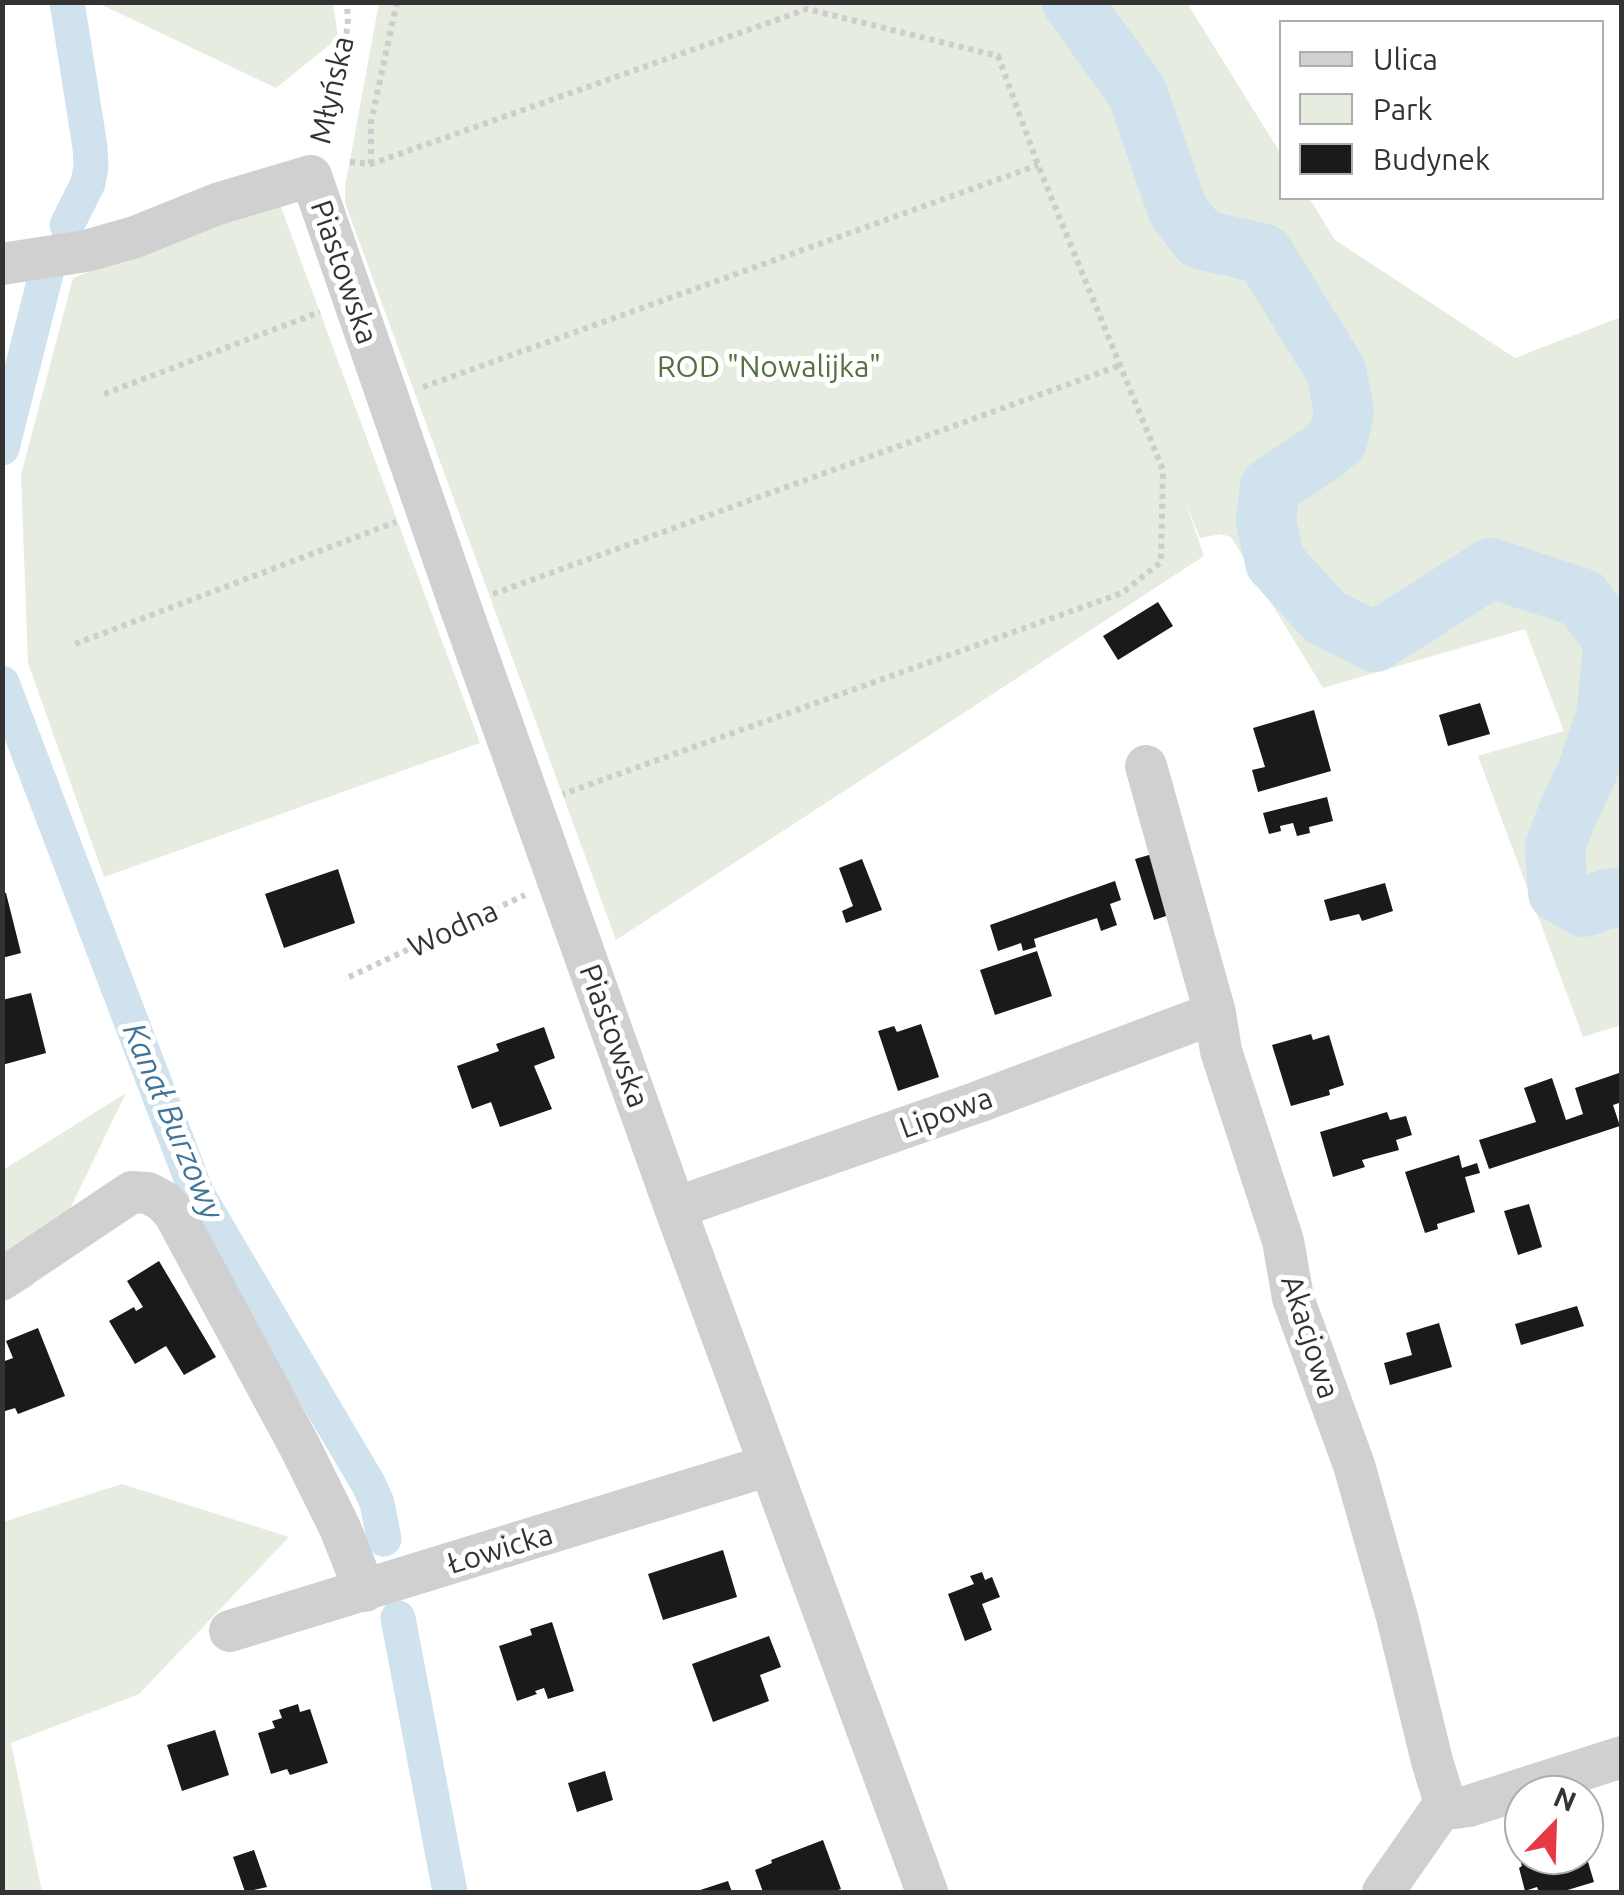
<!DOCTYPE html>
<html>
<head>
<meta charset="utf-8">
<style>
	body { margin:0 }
	#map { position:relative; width:1624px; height:1895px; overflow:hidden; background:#fff; font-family:Ubuntu,sans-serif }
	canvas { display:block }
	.frame { position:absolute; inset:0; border:5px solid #333; pointer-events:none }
	.legend { position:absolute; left:1279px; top:20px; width:325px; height:180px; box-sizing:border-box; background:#fff; border:2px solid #adadad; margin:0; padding:12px 18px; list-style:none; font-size:30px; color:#333 }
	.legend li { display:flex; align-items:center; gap:20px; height:50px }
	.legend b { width:50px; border:2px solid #adadad }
	.north { position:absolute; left:1504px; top:1775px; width:100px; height:100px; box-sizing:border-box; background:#fff; border:2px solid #adadad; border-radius:50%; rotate:23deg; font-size:28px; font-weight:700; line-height:40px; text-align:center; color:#333 }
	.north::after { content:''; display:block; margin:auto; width:35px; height:45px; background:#e63946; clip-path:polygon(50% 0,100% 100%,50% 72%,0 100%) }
</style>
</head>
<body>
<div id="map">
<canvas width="1624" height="1895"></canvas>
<div class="frame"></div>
<ul class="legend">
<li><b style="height:12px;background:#d0d0d0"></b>Ulica</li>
<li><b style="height:28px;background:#e6ecdf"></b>Park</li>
<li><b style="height:28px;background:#1a1a1a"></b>Budynek</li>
</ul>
<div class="north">N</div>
</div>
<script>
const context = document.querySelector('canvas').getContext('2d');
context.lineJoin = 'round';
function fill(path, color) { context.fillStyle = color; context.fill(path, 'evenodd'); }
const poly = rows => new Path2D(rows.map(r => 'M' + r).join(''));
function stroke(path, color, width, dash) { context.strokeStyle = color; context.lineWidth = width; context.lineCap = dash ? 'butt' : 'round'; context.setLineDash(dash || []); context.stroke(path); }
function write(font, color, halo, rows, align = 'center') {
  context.font = font + ' Ubuntu,sans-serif'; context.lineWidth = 10; context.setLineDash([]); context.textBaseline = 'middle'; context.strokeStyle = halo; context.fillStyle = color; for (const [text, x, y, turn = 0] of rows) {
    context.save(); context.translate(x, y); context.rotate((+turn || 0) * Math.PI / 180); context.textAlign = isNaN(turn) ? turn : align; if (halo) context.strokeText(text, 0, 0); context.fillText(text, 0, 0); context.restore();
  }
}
fill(poly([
	[98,3,333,3,338,38,276,88],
	[379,3,1187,3,1281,154,1282,198,1309,198,1335,240,1515,358,1621,317,1621,1025,1583,1037,1478,756,1564,731,1525,629,1323,688,1231,537,1221,534,1200,538,1186,504,1204,556,616,940,345,203,345,187],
	[279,202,480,743,104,877,28,663,21,475,73,278],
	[126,1093,33,1285,3,1303,3,1170],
	[122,1484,289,1537,139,1694,11,1743,42,1892,3,1892,3,1522]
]), '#e6ecdf');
stroke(poly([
	[67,225,88,183,91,167,90,147,67,2],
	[2,448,46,274],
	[2,683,197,1194,369,1485,377,1503,384,1539],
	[398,1618,450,1892]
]), '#cfe2ee', 35);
stroke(poly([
	[1072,2,1137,92,1178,211,1200,239,1264,254,1336,371,1344,411,1338,439,1323,452,1270,487,1266,521,1275,562,1325,617,1375,642,1491,568,1582,598,1614,641,1606,716,1587,772,1567,815,1555,847,1558,892,1584,907,1607,899,1622,898]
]), '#cfe2ee', 60);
fill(poly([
	[1158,602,1173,626,1118,660,1103,636],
	[1480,703,1490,734,1448,746,1439,715],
	[1314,710,1331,771,1258,792,1252,770,1265,767,1253,728],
	[1327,797,1333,821,1309,827,1310,833,1297,836,1293,823,1280,826,1281,831,1269,834,1263,813],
	[1156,853,1175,913,1154,920,1135,859],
	[862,859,882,910,846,923,842,911,853,906,839,868],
	[338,869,355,923,284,948,265,894],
	[1115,881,1121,900,1110,904,1117,925,1101,931,1097,918,1034,939,1036,947,1023,951,1021,943,998,951,990,925],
	[1385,883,1393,911,1362,921,1359,914,1330,921,1324,900],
	[2,893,6,893,21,953,2,958],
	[1037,951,1052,996,995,1015,980,970],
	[31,993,46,1053,2,1065,2,1000],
	[921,1024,939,1077,898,1091,878,1031,894,1026,897,1032],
	[544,1027,555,1058,534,1066,552,1109,500,1127,491,1102,472,1109,457,1066,499,1051,496,1044],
	[1311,1034,1313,1040,1329,1035,1344,1085,1329,1090,1330,1095,1291,1106,1272,1045],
	[1622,1072,1622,1102,1613,1105,1620,1126,1489,1169,1479,1140,1536,1122,1524,1088,1552,1078,1566,1120,1583,1114,1575,1088],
	[1387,1112,1390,1120,1406,1116,1412,1135,1396,1140,1399,1150,1362,1160,1365,1167,1333,1177,1320,1132],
	[1459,1155,1462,1168,1477,1163,1480,1173,1465,1177,1475,1212,1437,1224,1438,1229,1425,1233,1405,1172],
	[1529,1204,1542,1247,1518,1255,1504,1211],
	[159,1261,216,1357,184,1375,166,1346,135,1364,109,1321,134,1307,136,1311,143,1307,127,1281],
	[1577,1306,1584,1326,1521,1345,1515,1324],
	[1439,1323,1452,1367,1390,1385,1384,1363,1412,1355,1406,1333],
	[38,1328,65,1396,18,1414,15,1408,2,1412,2,1362,13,1358,6,1341],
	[723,1550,737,1597,663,1620,648,1574],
	[982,1572,985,1580,992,1577,1000,1597,982,1604,992,1630,965,1641,948,1594,974,1584,970,1576],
	[552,1622,574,1691,548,1699,544,1688,535,1691,537,1694,517,1701,499,1646,532,1635,530,1629],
	[769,1636,781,1667,760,1675,769,1701,713,1722,692,1664],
	[298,1704,300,1712,310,1709,328,1763,290,1775,287,1769,271,1774,258,1733,275,1728,272,1721,282,1718,279,1710],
	[215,1730,229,1775,182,1791,167,1745],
	[605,1771,613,1800,577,1812,568,1783],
	[1524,1834,1524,1855,1586,1855,1594,1882,1561,1892,1539,1892,1537,1887,1525,1891,1519,1868,1522,1866,1513,1837],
	[823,1840,841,1889,832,1892,763,1892,755,1870,772,1863,771,1860],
	[254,1850,267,1887,245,1892,233,1857],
	[728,1881,732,1892,694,1892]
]), '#1a1a1a');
stroke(poly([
	[322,141,332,105,348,25,347,2],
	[350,162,371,164,807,9,998,56,1038,165,1163,470,1161,562,1122,593,563,794],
	[371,164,371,122,397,2],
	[423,387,1038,165],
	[104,394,320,312],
	[493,594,1121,365],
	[75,644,396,522],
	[349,977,525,895]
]), '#cdcdcd', 6, [5, 5]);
stroke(poly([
	[2,264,86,251,135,237,217,204,311,176,460,606,675,1208,927,1892],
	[1146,766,1215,1013,1221,1051,1283,1241,1293,1298,1354,1465,1397,1617,1432,1761,1445,1803,1383,1892],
	[675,1208,978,1102,1215,1013],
	[2,1279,132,1192,148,1193,163,1201,174,1213,300,1447,340,1528,365,1591],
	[230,1631,770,1465],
	[1445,1803,1455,1808,1469,1806,1622,1757]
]), '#d0d0d0', 42);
write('30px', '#333', '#fff', [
	["Młyńska",332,90,-77],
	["Piastowska",344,272,71],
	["Wodna",453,929,-25],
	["Piastowska",614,1036,70],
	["Lipowa",946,1113,-20],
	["Akacjowa",1310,1337,72],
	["Łowicka",500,1549,-17]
]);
write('30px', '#56703f', '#fff', [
	["ROD \"Nowalijka\"",769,367]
]);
write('italic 32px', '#3f7597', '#fff', [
	["Kanał Burzowy",173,1121,67]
]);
</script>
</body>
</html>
